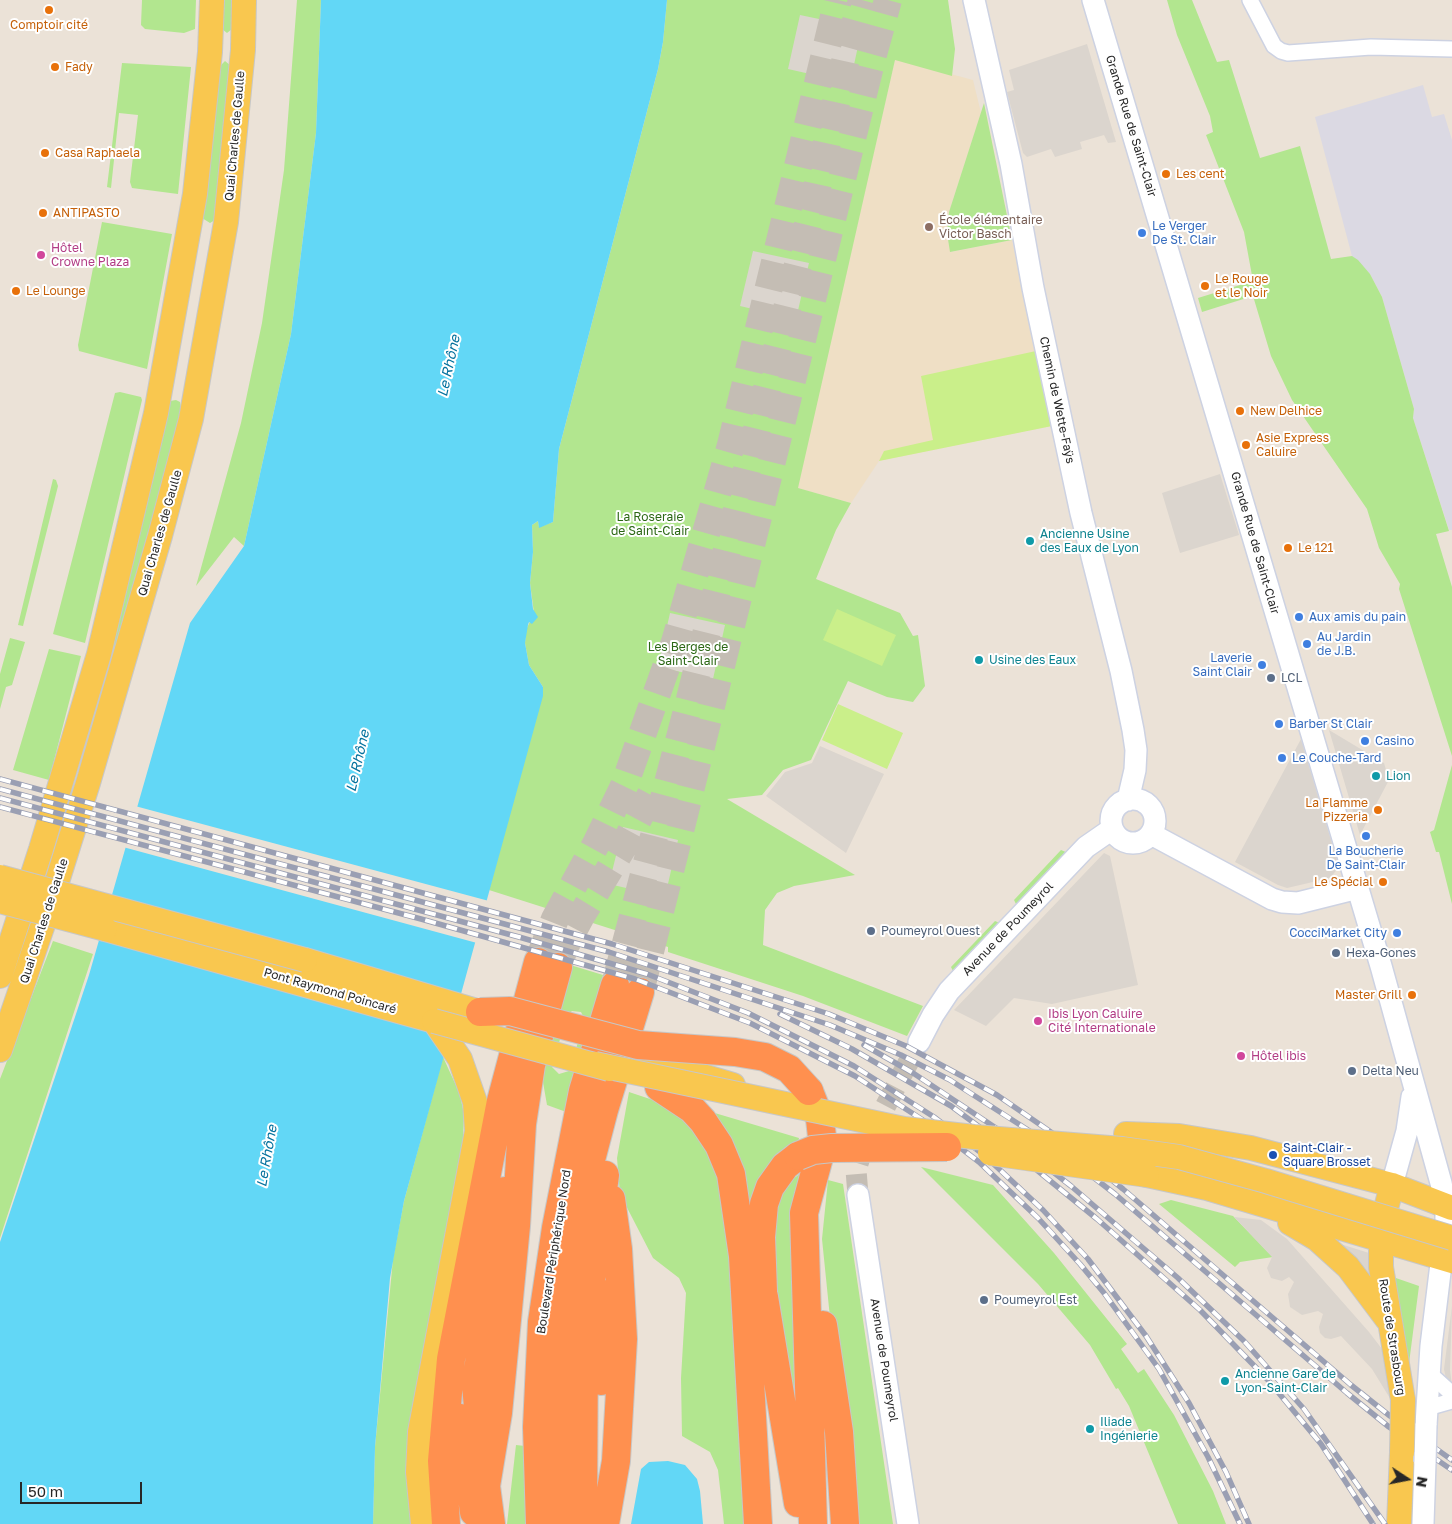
<!DOCTYPE html>
<html>
<head>
<meta charset="utf-8">
<style>
	body { margin:0 }
	#map { position:relative; width:1452px; height:1524px; overflow:hidden; background:#ebe2d7; font-family:"Golos Text",sans-serif }
	canvas { display:block }
	.north { position:absolute; left:1382px; top:1454px; width:50px; height:50px; -webkit-text-stroke:4px #fff; paint-order:stroke; rotate:101deg; font-size:14px; font-weight:700; line-height:20px; text-align:center; color:#272727 }
	.north::after { content:''; display:block; margin:auto; width:18px; height:22px; background:#272727; clip-path:polygon(50% 0,100% 100%,50% 72%,0 100%) }
	.scale { position:absolute; left:20px; top:1482px; width:122px; height:22px; box-sizing:border-box; border:2px solid #272727; border-top:0; padding-left:6px; font-size:15px; line-height:18px; white-space:nowrap; color:#272727; -webkit-text-stroke:4px #fff; paint-order:stroke }
</style>
</head>
<body>
<div id="map">
<canvas width="1452" height="1524"></canvas>
<div class="north">N</div>
<div class="scale">50 m</div>
</div>
<script>
const context = document.querySelector('canvas').getContext('2d');
context.lineJoin = 'round';
function fill(path, color) { context.fillStyle = color; context.fill(path, 'evenodd'); }
const poly = rows => new Path2D(rows.map(r => 'M' + r).join(''));
function stroke(path, color, width, dash) { context.strokeStyle = color; context.lineWidth = width; context.lineCap = dash ? 'butt' : 'round'; context.setLineDash(dash || []); context.stroke(path); }
function write(font, color, halo, rows, align = 'center') {
  context.font = font + ' "Golos Text",sans-serif'; context.lineWidth = 4; context.setLineDash([]); context.textBaseline = 'middle'; context.strokeStyle = halo; context.fillStyle = color; for (const [text, x, y, turn = 0] of rows) {
    context.save(); context.translate(x, y); context.rotate((+turn || 0) * Math.PI / 180); context.textAlign = isNaN(turn) ? turn : align; if (halo) context.strokeText(text, 0, 0); context.fillText(text, 0, 0); context.restore();
  }
}
fill(poly([
	[1423,85,1432,117,1444,114,1452,140,1452,530,1449,530,1413,418,1414,409,1382,297,1370,274,1352,256,1315,117]
]), '#dbd9e3');
fill(poly([
	[895,59,973,80,981,113,949,212,947,233,951,252,1012,240,1052,426,879,461,851,503,797,488]
]), '#efdfc5');
fill(poly([
	[142,0,196,0,195,29,184,33,145,29,141,25],
	[223,0,233,0,232,29,227,33,222,29],
	[297,0,321,0,316,133,291,334,244,546,234,537,196,586,241,423,262,323,284,170],
	[667,0,948,0,955,49,952,76,895,60,798,488,851,503,836,530,816,579,900,613,913,636,918,635,925,686,913,702,887,697,848,681,811,760,783,770,762,795,727,799,855,875,794,886,777,893,765,910,763,945,923,1006,907,1036,803,996,668,952,668,947,489,890,543,687,529,665,525,643,526,630,534,613,530,583,533,552,532,525,538,521,539,527,553,522,559,449,658,69,663,42],
	[1167,0,1192,0,1217,62,1229,60,1260,158,1300,146,1331,259,1352,256,1358,260,1370,274,1382,297,1414,409,1413,418,1449,531,1436,534,1452,587,1452,756,1399,589,1400,584,1379,548,1367,509,1292,400,1271,356,1253,296,1202,312,1198,298,1253,281,1244,232,1206,135,1213,132,1210,116,1177,35],
	[225,61,231,66,215,220,210,223,202,218,220,66],
	[122,63,191,67,178,194,132,188,130,182,138,115,119,113,111,188,107,187],
	[984,103,1012,240,950,252,947,233,949,212],
	[102,222,172,234,147,369,79,351,78,345],
	[120,392,141,397,142,400,85,643,53,634,115,393],
	[176,400,180,402,181,408,163,488,117,648,111,646,170,401],
	[53,479,56,480,58,486,23,626,18,625],
	[10,638,25,642,12,685,6,687,0,709,0,674],
	[49,649,81,656,49,780,13,770],
	[1452,765,1452,904,1439,852,1436,852,1430,832,1434,830],
	[1061,850,1068,853,1018,908,1014,900],
	[995,921,1002,924,955,975,951,967],
	[53,941,93,954,0,1238,0,1079],
	[567,964,603,975,569,1113,547,1105,540,1065],
	[572,1011,581,1012,585,1020,569,1071,559,1074,552,1067,567,1015],
	[443,1057,459,1092,464,1113,463,1140,410,1428,413,1524,373,1524,375,1447,393,1259,404,1201],
	[629,1092,662,1103,689,1118,723,1174,750,1524,724,1524,718,1470,710,1452,682,1436,681,1378,686,1293,679,1278,653,1258,620,1194,617,1158],
	[708,1111,799,1138,797,1148,750,1216],
	[921,1167,993,1185,1054,1253,1127,1344,1121,1349,1138,1373,1144,1369,1174,1415,1213,1491,1226,1524,1178,1524,1129,1406,1118,1388,1116,1389,1090,1345,1038,1284],
	[800,1174,804,1178,807,1496,778,1314,774,1211,776,1199,788,1182],
	[828,1180,843,1184,893,1524,851,1524,822,1239],
	[1171,1200,1233,1216,1273,1257,1240,1262,1235,1267,1159,1204],
	[1393,1277,1419,1286,1408,1371],
	[516,1445,525,1446,529,1524,507,1524]
]), '#b2e68f');
fill(poly([
	[1036,351,1052,426,879,461,884,451,933,440,921,376],
	[837,609,896,635,882,666,823,640],
	[838,704,903,733,887,769,822,740]
]), '#caef8a');
fill(poly([
	[800,15,862,28,850,83,788,69],
	[1087,44,1116,142,1108,143,1104,135,1080,142,1082,149,1055,157,1051,149,1027,157,1023,153,1007,92,1014,90,1009,70],
	[753,251,809,263,796,319,740,306],
	[1220,474,1239,535,1180,553,1162,493],
	[670,613,725,625,713,679,658,667],
	[1329,730,1384,763,1389,780,1360,835],
	[1301,739,1339,867,1330,878,1287,888,1278,885,1235,862],
	[820,746,884,774,846,853,766,796,785,772,812,763],
	[623,827,678,840,665,897,609,884],
	[1104,853,1110,856,1138,985,1052,1004,1014,998,986,1026,954,1010],
	[1234,1217,1261,1220,1287,1239,1369,1332,1382,1349,1387,1361,1393,1399,1391,1400,1372,1369,1341,1336,1331,1339,1325,1338,1320,1333,1319,1327,1323,1314,1318,1311,1302,1315,1290,1307,1288,1294,1294,1282,1289,1277,1282,1281,1271,1278,1267,1268,1272,1257],
	[1334,1242,1369,1253,1380,1301],
	[1452,1306,1450,1370,1452,1386,1446,1379,1444,1369]
]), '#dbd5ce');
fill(poly([
	[321,0,667,0,663,42,658,69,559,449,553,522,539,528,538,521,532,525,533,552,530,583,533,609,538,617,532,624,529,622,528,625,525,643,529,665,543,687,543,696,404,1201,390,1278,375,1447,373,1524,0,1524,0,1242,89,975,190,623,244,546,291,334,316,133],
	[668,1461,685,1465,697,1479,700,1491,703,1524,631,1524,641,1469,649,1462]
]), '#62d7f6');
fill(poly([
	[135,806,489,901,477,943,123,847]
]), '#ebe2d7');
stroke(poly([
	[858,1195,856,1170,862,1151,919,1042]
]), '#c4bdb4', 21, [21, 11]);
stroke(poly([
	[538,962,555,919,596,844,624,786,675,642,731,445,838,0],
	[558,967,564,948,581,916,623,847,656,785],
	[615,985,688,707,816,192,847,53,862,0],
	[640,992,872,58,888,0]
]), '#c4bdb4', 28, [28, 14]);
const street = poly([
	[1250,0,1274,46,1281,51,1288,53,1371,47,1452,49],
	[1429,1373,1452,1394],
	[1427,1408,1452,1401]
]);
const secondary = poly([
	[974,0,1011,164,1033,288,1081,513,1121,671,1133,730,1136,750,1135,770,1128,800],
	[1093,0,1381,966,1441,1183,1446,1206,1446,1223,1431,1346,1426,1425],
	'1111 821a22 22 0 1 1 44 0a22 22 0 1 1-44 0Z',
	[1151,834,1272,899,1282,902,1298,903,1358,888],
	[919,1042,933,1015,949,991,1086,847,1112,829],
	[1392,1185,1407,1131,1412,1097],
	[858,1195,908,1524],
	[1423,1524,1425,1462]
]);
const primary = poly([
	[105,929,434,1021,460,1059,475,1102,477,1131,420,1432,418,1472,423,1524],
	[305,960,480,1012],
	[0,976,41,849,99,654,156,413,195,194,210,52,212,0],
	[0,1050,50,904,88,783,160,536,191,419,226,222,243,50,244,0],
	[645,1059,733,1085],
	[1126,1134,1179,1136,1251,1148,1392,1185,1452,1208],
	[1147,1175,1207,1188,1452,1261],
	[1392,1185,1381,1228,1381,1267,1403,1400],
	[1290,1223,1317,1239,1348,1267,1387,1319],
	[1399,1524,1402,1452]
]);
const highway = poly([
	[659,1087,692,1109,703,1121,719,1145,731,1174,743,1256,758,1524],
	[809,1091,820,1119,822,1137,821,1150,804,1213,813,1524],
	[763,1291,761,1237,764,1204,770,1187,785,1166,798,1156],
	[764,1297,798,1503],
	[823,1325,839,1432,845,1524],
	[601,1381,604,1294],
	[461,1418,474,1512],
	[482,1447,476,1386,497,1224,505,1191],
	[446,1524,442,1461,451,1359,501,1101,538,962],
	[491,1524,486,1486,498,1413,516,1226,522,1124,531,1065,558,967],
	[540,1524,537,1427,542,1322,556,1228,583,1091,615,985],
	[562,1524,559,1479,561,1371,564,1326,576,1233,592,1156,604,1110,640,992],
	[583,1524,584,1333,605,1175],
	[605,1524,616,1461,623,1339,618,1249,611,1199]
]);
stroke(street, '#cdd2e2', 18);
stroke(secondary, '#cdd2e2', 24);
stroke(primary, '#c7c7c7', 26);
stroke(highway, '#c7c7c7', 30);
stroke(street, '#fff', 15);
stroke(secondary, '#fff', 21);
stroke(primary, '#f9c74f', 24);
stroke(highway, '#ff904f', 28);
const rail = poly([
	[0,779,612,944,829,1014,906,1046,997,1095,1061,1139,1123,1189,1351,1385,1390,1416,1452,1460],
	[0,789,609,952,830,1025,901,1055,950,1080,1053,1146,1115,1194,1347,1393,1389,1427,1452,1470],
	[0,798,519,937,647,974,748,1013,854,1066,934,1117,984,1155,1043,1210,1088,1259,1146,1336,1189,1403,1226,1472,1249,1524],
	[0,807,421,919,635,979,750,1023,855,1076,932,1126,979,1162,1038,1218,1080,1264,1104,1293,1159,1369,1208,1457,1240,1524],
	[780,1014,852,1049,951,1106,1027,1162,1097,1219,1200,1310,1268,1380,1321,1444,1373,1524],
	[864,1045,913,1073,1002,1132,1071,1186,1178,1278,1244,1341,1304,1409,1385,1524]
]);
stroke(rail, '#9a9fb3', 5.5);
stroke(rail, '#fff', 4, [11]);
const secondaryBridge = poly([
	[1425,1462,1426,1425]
]);
const primaryBridge = poly([
	[0,877,305,960],
	[0,901,105,929],
	[434,1021,609,1069],
	[595,1064,904,1129,974,1137,1122,1149,1179,1157,1266,1181,1452,1238],
	[990,1153,1147,1175],
	[1402,1452,1403,1400]
]);
const highwayBridge = poly([
	[480,1012,510,1011,638,1045,735,1052,765,1057,789,1069,809,1091],
	[798,1156,813,1150,832,1148,947,1147]
]);
stroke(secondaryBridge, '#cdd2e2', 24, []);
stroke(primaryBridge, '#c7c7c7', 26, []);
stroke(highwayBridge, '#c7c7c7', 30, []);
stroke(secondaryBridge, '#fff', 21);
stroke(primaryBridge, '#f9c74f', 24);
stroke(highwayBridge, '#ff904f', 28);
for (const [x, y, r, color] of [
	[49,10,5,"#e8710a"],
	[55,67,5,"#e8710a"],
	[45,153,5,"#e8710a"],
	[1166,174,5,"#e8710a"],
	[43,213,5,"#e8710a"],
	[929,227,5,"#8d6e63"],
	[1142,233,5,"#3f7fe0"],
	[41,255,5,"#d1479c"],
	[1205,286,5,"#e8710a"],
	[16,291,5,"#e8710a"],
	[1240,411,5,"#e8710a"],
	[1246,445,5,"#e8710a"],
	[1030,541,5,"#0f9aa8"],
	[1288,548,5,"#e8710a"],
	[1299,617,5,"#3f7fe0"],
	[1307,644,5,"#3f7fe0"],
	[979,660,5,"#0f9aa8"],
	[1262,665,5,"#3f7fe0"],
	[1271,678,5,"#5c6f8a"],
	[1279,724,5,"#3f7fe0"],
	[1365,741,5,"#3f7fe0"],
	[1282,758,5,"#3f7fe0"],
	[1376,776,5,"#0f9aa8"],
	[1378,810,5,"#e8710a"],
	[1366,836,5,"#3f7fe0"],
	[1383,882,5,"#e8710a"],
	[871,931,5,"#5c6f8a"],
	[1397,933,5,"#3f7fe0"],
	[1336,953,5,"#5c6f8a"],
	[1412,995,5,"#e8710a"],
	[1038,1021,5,"#d1479c"],
	[1241,1056,5,"#d1479c"],
	[1352,1071,5,"#5c6f8a"],
	[1273,1155,5,"#1a4fb4"],
	[984,1300,5,"#5c6f8a"],
	[1225,1381,5,"#0f9aa8"],
	[1090,1429,5,"#0f9aa8"]
]) { const dot = new Path2D(); dot.arc(x, y, r, 0, 2 * Math.PI); context.fillStyle = color; context.fill(dot); stroke(dot, '#fff', 2); }
write('12px', '#c56008', '#fff', [
	["Comptoir cité",49,25,"center"],
	["Fady",65,67],
	["Casa Raphaela",55,153],
	["Les cent",1176,174],
	["ANTIPASTO",53,213],
	["Le Rouge",1215,279],
	["et le Noir",1215,293],
	["Le Lounge",26,291],
	["New Delhice",1250,411],
	["Asie Express",1256,438],
	["Caluire",1256,452],
	["Le 121",1298,548],
	["La Flamme",1368,803,"right"],
	["Pizzeria",1368,817,"right"],
	["Le Spécial",1373,882,"right"],
	["Master Grill",1402,995,"right"]
], 'left');
write('12px', '#272727', '#fff', [
	["Grande Rue de Saint-Clair",1131,126,73],
	["Quai Charles de Gaulle",235,136,-85],
	["Chemin de Wette-Faÿs",1057,400,78],
	["Quai Charles de Gaulle",160,533,-74],
	["Grande Rue de Saint-Clair",1255,543,74],
	["Quai Charles de Gaulle",44,921,-72],
	["Avenue de Poumeyrol",1008,929,-46],
	["Pont Raymond Poincaré",330,991,16],
	["Boulevard Périphérique Nord",554,1252,-81],
	["Route de Strasbourg",1392,1337,81],
	["Avenue de Poumeyrol",884,1360,81]
]);
write('12px', '#785e54', '#fff', [
	["École élémentaire",939,220],
	["Victor Basch",939,234]
], 'left');
write('12px', '#366cbe', '#fff', [
	["Le Verger",1152,226],
	["De St. Clair",1152,240],
	["Aux amis du pain",1309,617],
	["Au Jardin",1317,637],
	["de J.B.",1317,651],
	["Laverie",1252,658,"right"],
	["Saint Clair",1252,672,"right"],
	["Barber St Clair",1289,724],
	["Casino",1375,741],
	["Le Couche-Tard",1292,758],
	["La Boucherie",1366,851,"center"],
	["De Saint-Clair",1366,865,"center"],
	["CocciMarket City",1387,933,"right"]
], 'left');
write('12px', '#b23c85', '#fff', [
	["Hôtel",51,248],
	["Crowne Plaza",51,262],
	["Ibis Lyon Caluire",1048,1014],
	["Cité Internationale",1048,1028],
	["Hôtel ibis",1251,1056]
], 'left');
write('12px', '#2b6714', '#fff', [
	["La Roseraie",650,517],
	["de Saint-Clair",650,531],
	["Les Berges de",688,647],
	["Saint-Clair",688,661]
]);
write('12px', '#0d838f', '#fff', [
	["Ancienne Usine",1040,534],
	["des Eaux de Lyon",1040,548],
	["Usine des Eaux",989,660],
	["Lion",1386,776],
	["Ancienne Gare de",1235,1374],
	["Lyon-Saint-Clair",1235,1388],
	["Iliade",1100,1422],
	["Ingénierie",1100,1436]
], 'left');
write('12px', '#4e5e75', '#fff', [
	["LCL",1281,678],
	["Poumeyrol Ouest",881,931],
	["Hexa-Gones",1346,953],
	["Delta Neu",1362,1071],
	["Poumeyrol Est",994,1300]
], 'left');
write('12px', '#164399', '#fff', [
	["Saint-Clair -",1283,1148],
	["Square Brosset",1283,1162]
], 'left');
write('italic 14px', '#05729e', '#fff', [
	["Le Rhône",449,366,-78],
	["Le Rhône",358,761,-77],
	["Le Rhône",267,1156,-80]
]);
</script>
</body>
</html>
